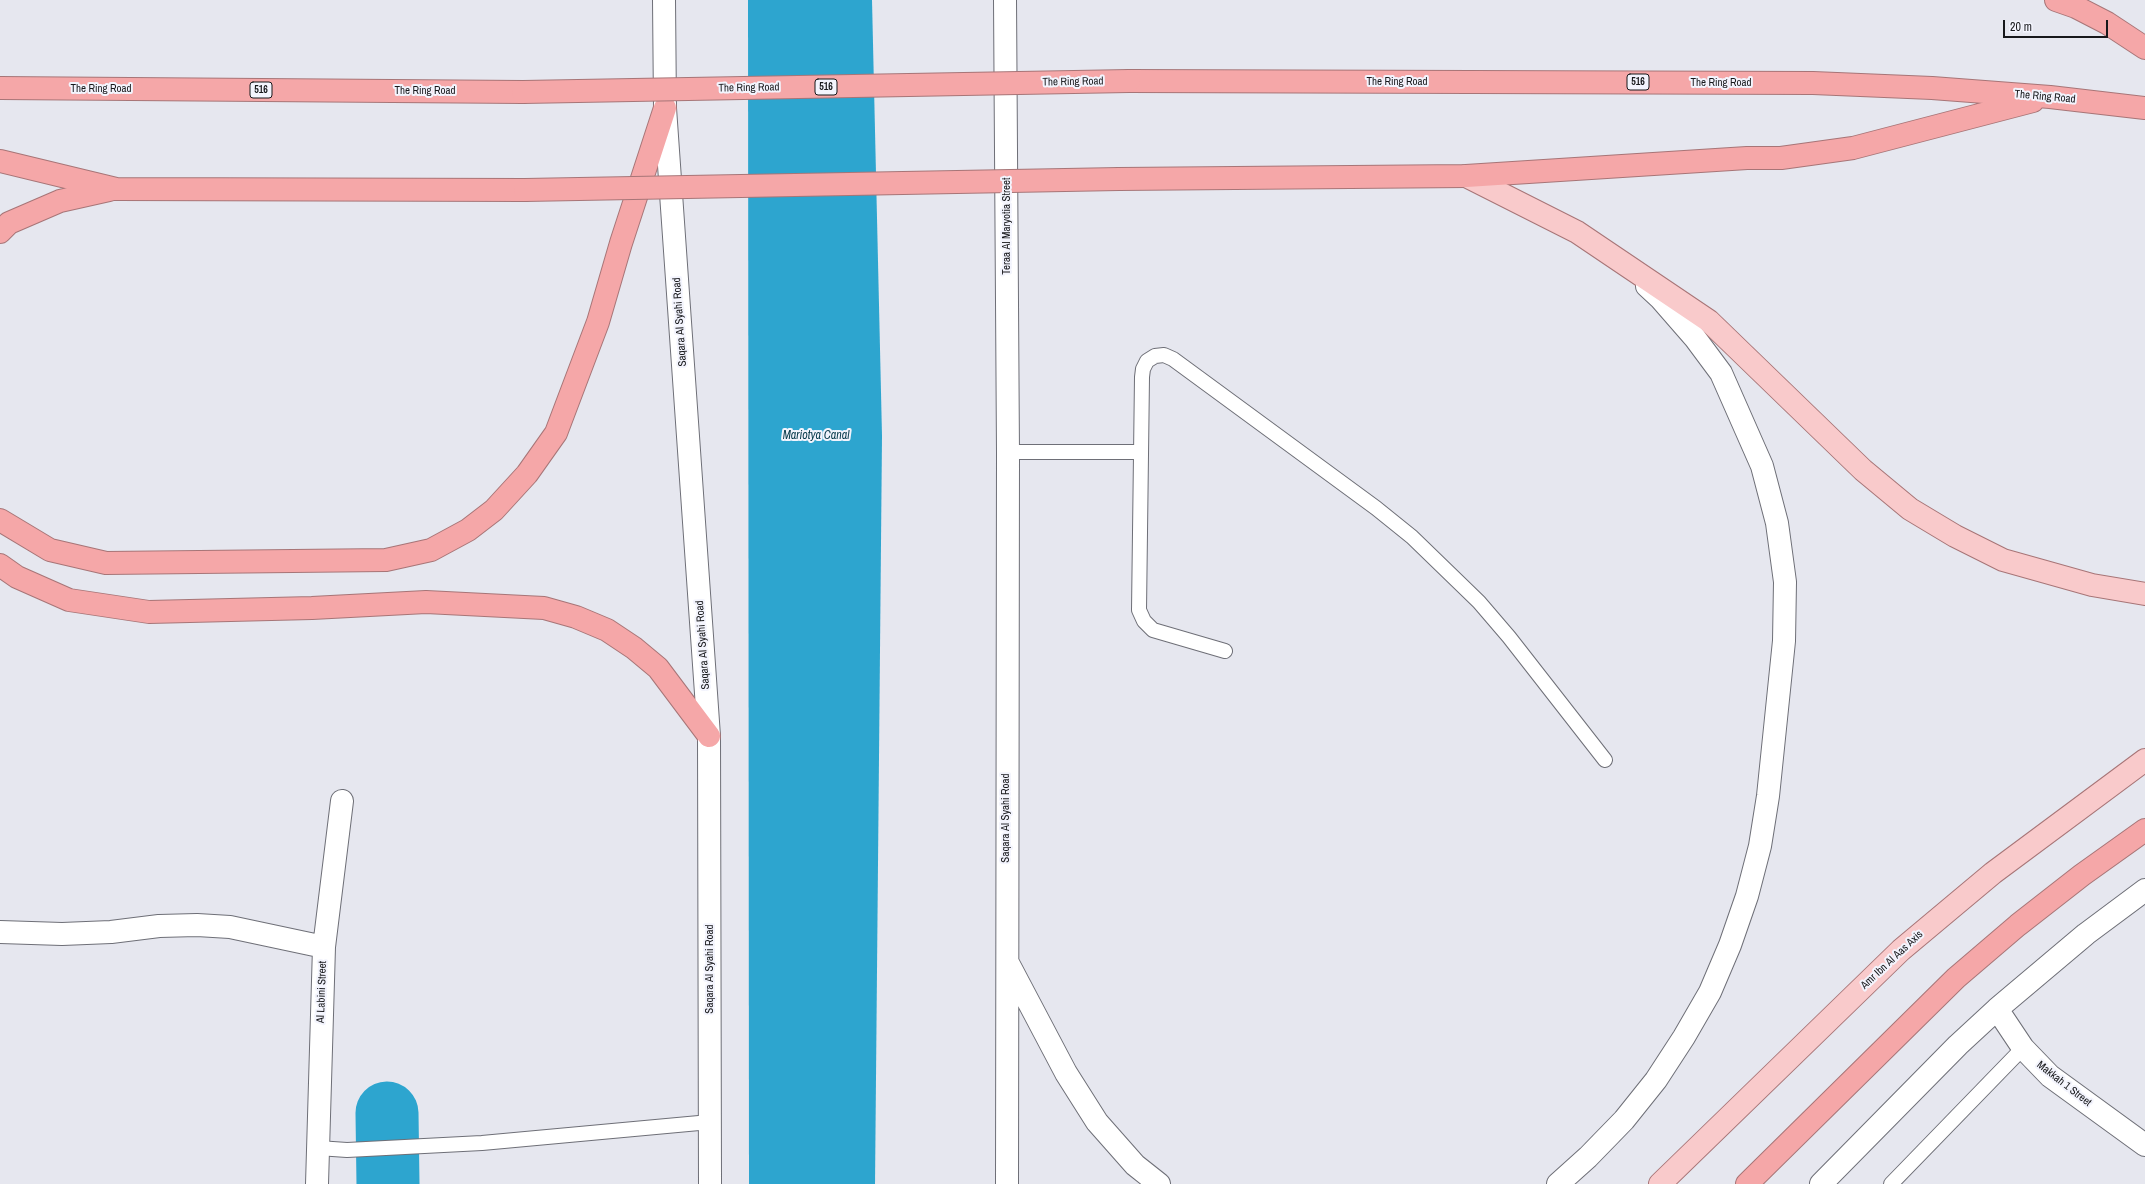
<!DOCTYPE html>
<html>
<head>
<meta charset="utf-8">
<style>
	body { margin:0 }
	#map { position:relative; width:2145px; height:1184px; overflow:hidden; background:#e6e7ef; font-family:"Archivo Narrow",sans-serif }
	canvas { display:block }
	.scale { position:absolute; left:2003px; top:20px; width:105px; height:18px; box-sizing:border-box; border:2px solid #17181b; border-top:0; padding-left:5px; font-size:12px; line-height:14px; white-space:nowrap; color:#17181b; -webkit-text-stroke:3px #f3f4fd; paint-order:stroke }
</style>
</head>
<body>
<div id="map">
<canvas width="2145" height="1184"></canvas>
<div class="scale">20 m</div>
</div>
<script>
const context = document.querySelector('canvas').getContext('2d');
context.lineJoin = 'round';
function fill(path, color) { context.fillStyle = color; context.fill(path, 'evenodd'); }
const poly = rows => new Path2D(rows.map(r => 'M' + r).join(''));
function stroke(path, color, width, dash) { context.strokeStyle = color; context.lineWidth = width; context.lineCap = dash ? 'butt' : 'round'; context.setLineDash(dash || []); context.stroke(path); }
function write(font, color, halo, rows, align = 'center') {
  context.font = font + ' "Archivo Narrow",sans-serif'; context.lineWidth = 4; context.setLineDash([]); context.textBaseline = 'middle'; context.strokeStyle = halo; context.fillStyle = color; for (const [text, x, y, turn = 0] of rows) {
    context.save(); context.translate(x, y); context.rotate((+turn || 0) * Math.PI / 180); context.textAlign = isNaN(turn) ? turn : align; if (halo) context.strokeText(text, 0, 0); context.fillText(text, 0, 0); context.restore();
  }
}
fill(poly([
	[748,0,872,0,882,436,875,1184,749,1184]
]), '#2da5cf');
stroke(poly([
	[387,1113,388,1184]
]), '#2da5cf', 63);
const service = poly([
	[1008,452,1141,452],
	[1225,651,1153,630,1144,621,1139,610,1142,377,1143,369,1147,361,1155,356,1164,355,1173,359,1376,508,1412,537,1479,602,1509,637,1605,760],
	[318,1148,347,1150,482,1143,710,1122],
	[1891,1184,2023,1048]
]);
const minor = poly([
	[0,932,62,934,111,932,159,926,197,925,230,927,324,947],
	[1997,1009,2023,1048,2050,1076,2145,1145],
	[317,1184,324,947,342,801],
	[1821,1184,1958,1045,1997,1009,2086,934,2145,890]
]);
const secondary = poly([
	[664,0,665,108,709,736,710,1184],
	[1005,0,1008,452,1007,1184],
	[1008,963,1066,1073,1097,1122,1135,1165,1159,1184],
	[1558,1184,1588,1157,1624,1120,1656,1080,1684,1037,1710,992,1730,945,1747,896,1760,846,1768,796,1784,641,1785,582,1777,523,1762,466,1721,373,1695,338,1661,299,1647,286]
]);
const primary = poly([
	[1466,176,1577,232,1709,321,1863,470,1910,509,1955,536,2003,560,2092,585,2145,594],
	[1660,1184,1901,950,1993,873,2145,760]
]);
const motorway = poly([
	[2056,0,2076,7,2107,23,2145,48],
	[1129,81,1813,83,1932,88,2050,97,2145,108],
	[0,88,523,92],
	[0,161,116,189,525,190],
	[1119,179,1466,176,1747,158,1781,158,1853,148,2033,101],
	[0,232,9,223,60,201,109,190],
	[0,520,50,550,106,563,386,560,431,550,468,530,494,510,527,474,556,433,598,322,621,243,665,108],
	[0,565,17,577,69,600,149,612,312,608,426,602,544,608,576,617,607,630,634,648,658,668,709,736],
	[1747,1184,1956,978,2018,925,2082,875,2145,830]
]);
stroke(service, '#6e6f77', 16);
stroke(minor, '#6e6f77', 24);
stroke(secondary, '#6e6f77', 24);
stroke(primary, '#a77577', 24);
stroke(motorway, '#a77577', 24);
stroke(service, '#fff', 14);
stroke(minor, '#fff', 22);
stroke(secondary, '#fff', 22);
stroke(primary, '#f9cacb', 22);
stroke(motorway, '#f5a7a8', 22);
const motorwayBridge = poly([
	[523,92,1129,81],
	[525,190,1119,179]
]);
stroke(motorwayBridge, '#a77577', 24, []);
stroke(motorwayBridge, '#f5a7a8', 22);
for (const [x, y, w] of [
	[1638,82,22],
	[826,87,22],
	[261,90,22]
]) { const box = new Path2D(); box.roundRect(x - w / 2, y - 8, w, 16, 3); context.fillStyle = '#f3f4fd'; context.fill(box); stroke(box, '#17181b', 1); }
write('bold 10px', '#17181b', null, [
	["516",1638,82],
	["516",826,87],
	["516",261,90]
]);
write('11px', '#17181b', '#f3f4fd', [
	["The Ring Road",1073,82,-1],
	["The Ring Road",1397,82],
	["The Ring Road",1721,83],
	["The Ring Road",749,88,-1],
	["The Ring Road",101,89],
	["The Ring Road",425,91],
	["The Ring Road",2045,97,5],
	["Teraa Al Maryotia Street",1007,226,-90],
	["Saqara Al Syahi Road",680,322,-94],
	["Saqara Al Syahi Road",703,645,-94],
	["Saqara Al Syahi Road",1006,818,-90],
	["Amr Ibn Al Aas Axis",1892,960,-43],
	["Saqara Al Syahi Road",710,969,-90],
	["Al Labini Street",322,992,-88],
	["Makkah 1 Street",2064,1084,38]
]);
write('italic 12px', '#033749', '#f3f4fd', [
	["Mariotya Canal",816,436]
]);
</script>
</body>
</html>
